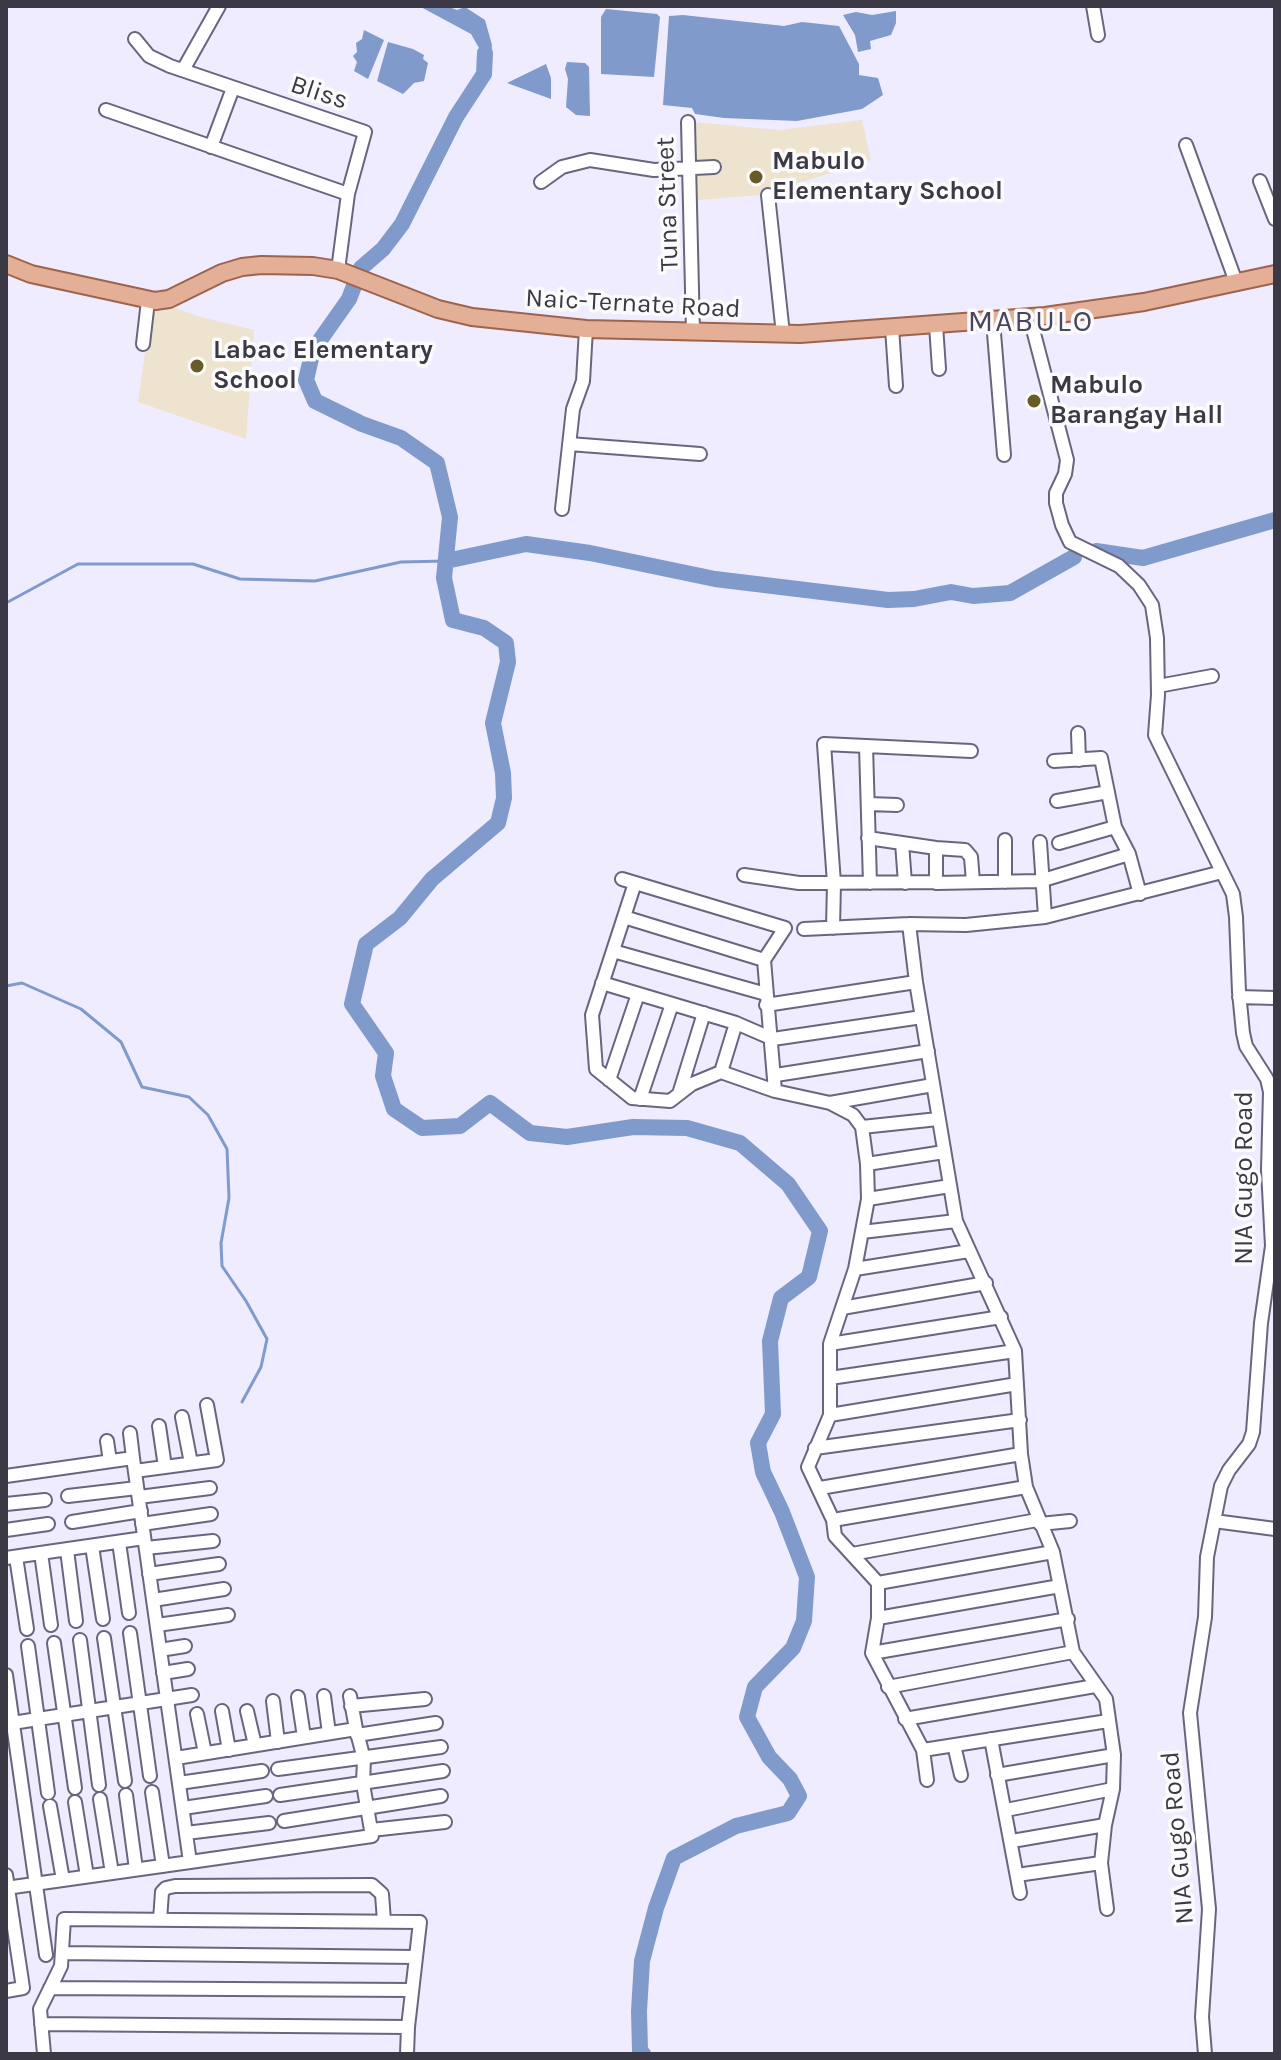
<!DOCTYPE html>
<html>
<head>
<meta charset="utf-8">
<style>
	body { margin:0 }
	#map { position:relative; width:1281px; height:2060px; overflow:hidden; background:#eeecfe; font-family:Karla,sans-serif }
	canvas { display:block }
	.frame { position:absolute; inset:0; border:8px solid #3b3945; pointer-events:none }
</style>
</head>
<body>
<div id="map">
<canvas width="1281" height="2060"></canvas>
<div class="frame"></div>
</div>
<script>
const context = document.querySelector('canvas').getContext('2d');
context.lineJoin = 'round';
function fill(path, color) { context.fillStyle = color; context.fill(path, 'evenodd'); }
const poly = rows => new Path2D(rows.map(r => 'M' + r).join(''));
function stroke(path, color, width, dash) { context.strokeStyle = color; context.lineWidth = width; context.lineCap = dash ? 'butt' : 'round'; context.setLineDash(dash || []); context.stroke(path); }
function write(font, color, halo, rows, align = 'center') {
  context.font = font + ' Karla,sans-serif'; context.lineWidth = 7; context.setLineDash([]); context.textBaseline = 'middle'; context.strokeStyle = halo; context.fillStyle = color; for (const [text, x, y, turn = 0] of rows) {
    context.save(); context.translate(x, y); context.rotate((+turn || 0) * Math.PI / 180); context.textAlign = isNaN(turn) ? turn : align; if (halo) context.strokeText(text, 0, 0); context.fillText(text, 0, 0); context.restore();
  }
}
fill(poly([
	[862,120,871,160,761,195,698,200,694,122,779,130],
	[152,304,170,306,200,317,254,330,246,439,138,402]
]), '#eee3ce');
fill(poly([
	[419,6,447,6,457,10,465,7,485,20,492,45,490,62,484,74,479,48,471,34],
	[606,9,657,14,660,17,654,77,601,74,601,17],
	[896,11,896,23,891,35,870,41,871,49,858,52,855,35,843,15,856,12,872,15],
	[683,15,784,26,802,22,839,26,859,64,859,75,878,78,883,95,862,109,797,121,724,118,695,114,692,108,663,105,669,16],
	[364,30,384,40,368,79,354,71,357,62,353,56,357,52,356,43,362,39],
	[388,42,413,49,424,55,423,59,428,63,424,81,414,83,403,94,377,81],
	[567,62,585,63,589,67,590,116,576,115,566,107,568,79,565,69],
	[546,64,551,78,551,99,507,83]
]), '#809acb');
stroke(poly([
	[6,603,78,564,193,564,240,579,315,581,401,562,446,561],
	[6,986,22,983,81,1009,121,1042,142,1087,189,1097,208,1115,227,1149,229,1198,221,1243,222,1266,246,1301,267,1339,261,1367,242,1402]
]), '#809acb', 3);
stroke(poly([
	[485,53,484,74,456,117,402,224,383,249,361,268,349,299,313,350,306,380,315,401,362,424,401,438,437,463,450,517,444,578,453,620,484,628,506,643,508,662,493,723,503,773,504,798,498,823,432,879,400,918,366,944,352,1004,386,1053,383,1076,394,1109,422,1128,460,1126,490,1103,530,1133,567,1137,633,1127,687,1128,740,1143,788,1184,820,1231,809,1277,781,1298,770,1341,773,1414,758,1443,763,1472,782,1512,807,1577,804,1621,793,1648,755,1687,747,1717,769,1757,790,1779,799,1796,788,1813,736,1826,674,1858,656,1908,642,1961,639,2011,640,2051,643,2054],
	[1096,551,1143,558,1275,520],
	[446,561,526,544,590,553,715,579,888,600,914,599,951,592,973,596,1010,593,1074,557]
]), '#809acb', 16);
const minor = poly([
	[1093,6,1098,35],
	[135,39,149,56,170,66,365,132,348,194,338,270],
	[183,70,219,6],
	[106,110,348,194],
	[688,122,693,332],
	[1186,145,1236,282],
	[211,147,233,88],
	[1260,181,1275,219],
	[541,182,562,167,590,160,654,170,714,167],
	[768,195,783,334],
	[1030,318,1067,460,1065,474,1056,493,1056,503,1062,525,1070,542,1119,566,1139,585,1152,605,1157,638,1158,695,1155,735,1233,894,1236,917,1239,992,1243,1033,1246,1046,1267,1079,1270,1092,1268,1170,1272,1246,1261,1323,1253,1432,1249,1444,1229,1470,1221,1486,1207,1557,1205,1617,1190,1713,1209,1909,1202,2017,1205,2054],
	[993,321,1004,455],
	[936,325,939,369],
	[892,328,896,386],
	[143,344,148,301],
	[569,444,700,454],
	[562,509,573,409,583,381,586,329],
	[1158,686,1212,676],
	[1078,733,1079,760],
	[866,746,870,883],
	[1054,761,1101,758,1115,827,1129,854,1140,894],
	[1057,801,1108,792],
	[868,804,897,805],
	[868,838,936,848],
	[1040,842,1045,917],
	[902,843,905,883],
	[1059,843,1115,827],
	[744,875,799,883,936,882],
	[622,879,785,928,764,960,775,1091],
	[973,882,971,857,965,850,936,848,936,883,1040,881,1129,854],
	[1005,882,1005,840],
	[635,883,592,1015,596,1069,632,1098,670,1101,692,1084,721,1072,775,1091,830,1103,933,1085],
	[624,917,764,960],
	[833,928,834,883,824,744,971,751],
	[804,929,909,924],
	[613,951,766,994],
	[602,983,736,1023,721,1072],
	[1239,997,1275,998],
	[766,1005,916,982],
	[736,1023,773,1039,922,1017],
	[776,1075,928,1051],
	[609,1080,638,994],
	[679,1094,704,1013],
	[640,1099,672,1004],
	[830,1103,853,1115,862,1127,867,1164,868,1199,855,1269,830,1344,830,1415,808,1467,833,1520,835,1536,878,1583,878,1618,872,1653,923,1750,927,1780],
	[862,1127,938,1119],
	[867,1164,944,1152],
	[868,1199,950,1186],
	[862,1232,956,1221],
	[855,1269,969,1251],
	[842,1308,986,1283],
	[830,1344,1001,1317],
	[830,1378,1015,1351],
	[830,1415,1017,1384],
	[182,1417,191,1463],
	[159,1426,165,1467],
	[130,1433,133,1458],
	[107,1441,110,1461],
	[815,1448,1020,1420],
	[135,1471,217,1460,207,1405],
	[6,1476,133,1458,190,1862,372,1836,363,1784,364,1759,356,1729,176,1758],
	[820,1488,1021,1454],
	[68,1496,137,1488],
	[139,1497,210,1488],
	[6,1504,45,1500],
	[833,1520,1026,1487],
	[1214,1521,1275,1529],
	[72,1522,141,1511],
	[142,1524,211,1514],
	[1040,1524,1070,1521],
	[6,1530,48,1524],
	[119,1542,129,1613],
	[92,1546,103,1619],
	[146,1548,213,1541],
	[67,1550,76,1621],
	[41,1553,51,1625],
	[852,1554,1037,1520],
	[16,1557,27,1629],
	[6,1558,144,1538],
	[149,1574,219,1564],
	[878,1583,1053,1552],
	[153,1600,224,1589],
	[878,1618,1060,1586],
	[157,1625,228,1615],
	[130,1633,150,1776],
	[104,1638,125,1781],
	[80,1640,99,1785],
	[54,1643,75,1788],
	[28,1646,48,1793],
	[160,1650,185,1646],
	[872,1653,1068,1619],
	[163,1673,188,1669],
	[6,1675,46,1955],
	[888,1687,1073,1652],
	[324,1696,329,1733],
	[350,1696,356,1729],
	[298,1697,304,1737],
	[273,1701,278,1742],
	[351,1706,425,1699],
	[222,1711,229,1750],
	[247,1711,255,1745],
	[197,1714,205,1753],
	[905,1719,1095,1686],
	[6,1724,192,1695],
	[357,1735,436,1723],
	[991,1739,1020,1893],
	[954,1745,961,1775],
	[923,1750,1108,1721],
	[278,1769,441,1747],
	[997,1775,1114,1755],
	[179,1783,262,1771],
	[152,1792,163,1866],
	[126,1795,136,1869],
	[280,1795,443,1771],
	[100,1799,112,1873],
	[75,1802,87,1876],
	[50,1806,63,1880],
	[183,1808,266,1796],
	[1006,1810,1113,1789],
	[284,1821,441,1796],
	[371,1830,445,1822],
	[186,1833,269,1823],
	[1012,1841,1105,1825],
	[6,1875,23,1988,6,1991],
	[1017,1875,1101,1863],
	[6,1888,190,1862],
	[1107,1909,1101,1863,1105,1825,1113,1789,1114,1755,1106,1699,1073,1652,1053,1552,1026,1487,1021,1454,1015,1351,956,1221,916,982,909,924,966,925,1045,917,1222,872],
	[160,1920,162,1892,166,1888,175,1886,372,1885,382,1894,384,1921],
	[62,1953,416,1957],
	[50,1988,412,1990],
	[41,2024,408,2027],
	[44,2054,40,2009,61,1966,64,1919,420,1922,408,2027,407,2054]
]);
const major = poly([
	[6,264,31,274,155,301,169,299,222,273,242,267,261,265,313,266,338,270,438,309,472,317,586,329,800,334,1045,316,1144,302,1275,274]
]);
stroke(minor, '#69657f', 16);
stroke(major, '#9d634d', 20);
stroke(minor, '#fff', 12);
stroke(major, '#e4af97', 16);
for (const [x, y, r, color] of [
	[756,177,8,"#675b28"],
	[197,366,8,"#675b28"],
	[1034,401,8,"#675b28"]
]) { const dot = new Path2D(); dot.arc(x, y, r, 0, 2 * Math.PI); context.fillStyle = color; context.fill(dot); stroke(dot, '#fbfbfb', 3); }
write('26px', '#3b3945', '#fbfbfb', [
	["Bliss",319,93,18],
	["Tuna Street",668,204,-92],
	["Naic-Ternate Road",633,304,3],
	["NIA Gugo Road",1245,1178,-90],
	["NIA Gugo Road",1178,1838,-95]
]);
write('bold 26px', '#3b3945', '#fbfbfb', [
	["Mabulo",772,162],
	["Elementary School",772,192],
	["Labac Elementary",213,351],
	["School",213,381],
	["Mabulo",1050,386],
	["Barangay Hall",1050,416]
], 'left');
context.letterSpacing = '2px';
write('30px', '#49455e', '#fbfbfb', [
	["MABULO",1031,322]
]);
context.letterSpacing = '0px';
</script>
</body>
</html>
